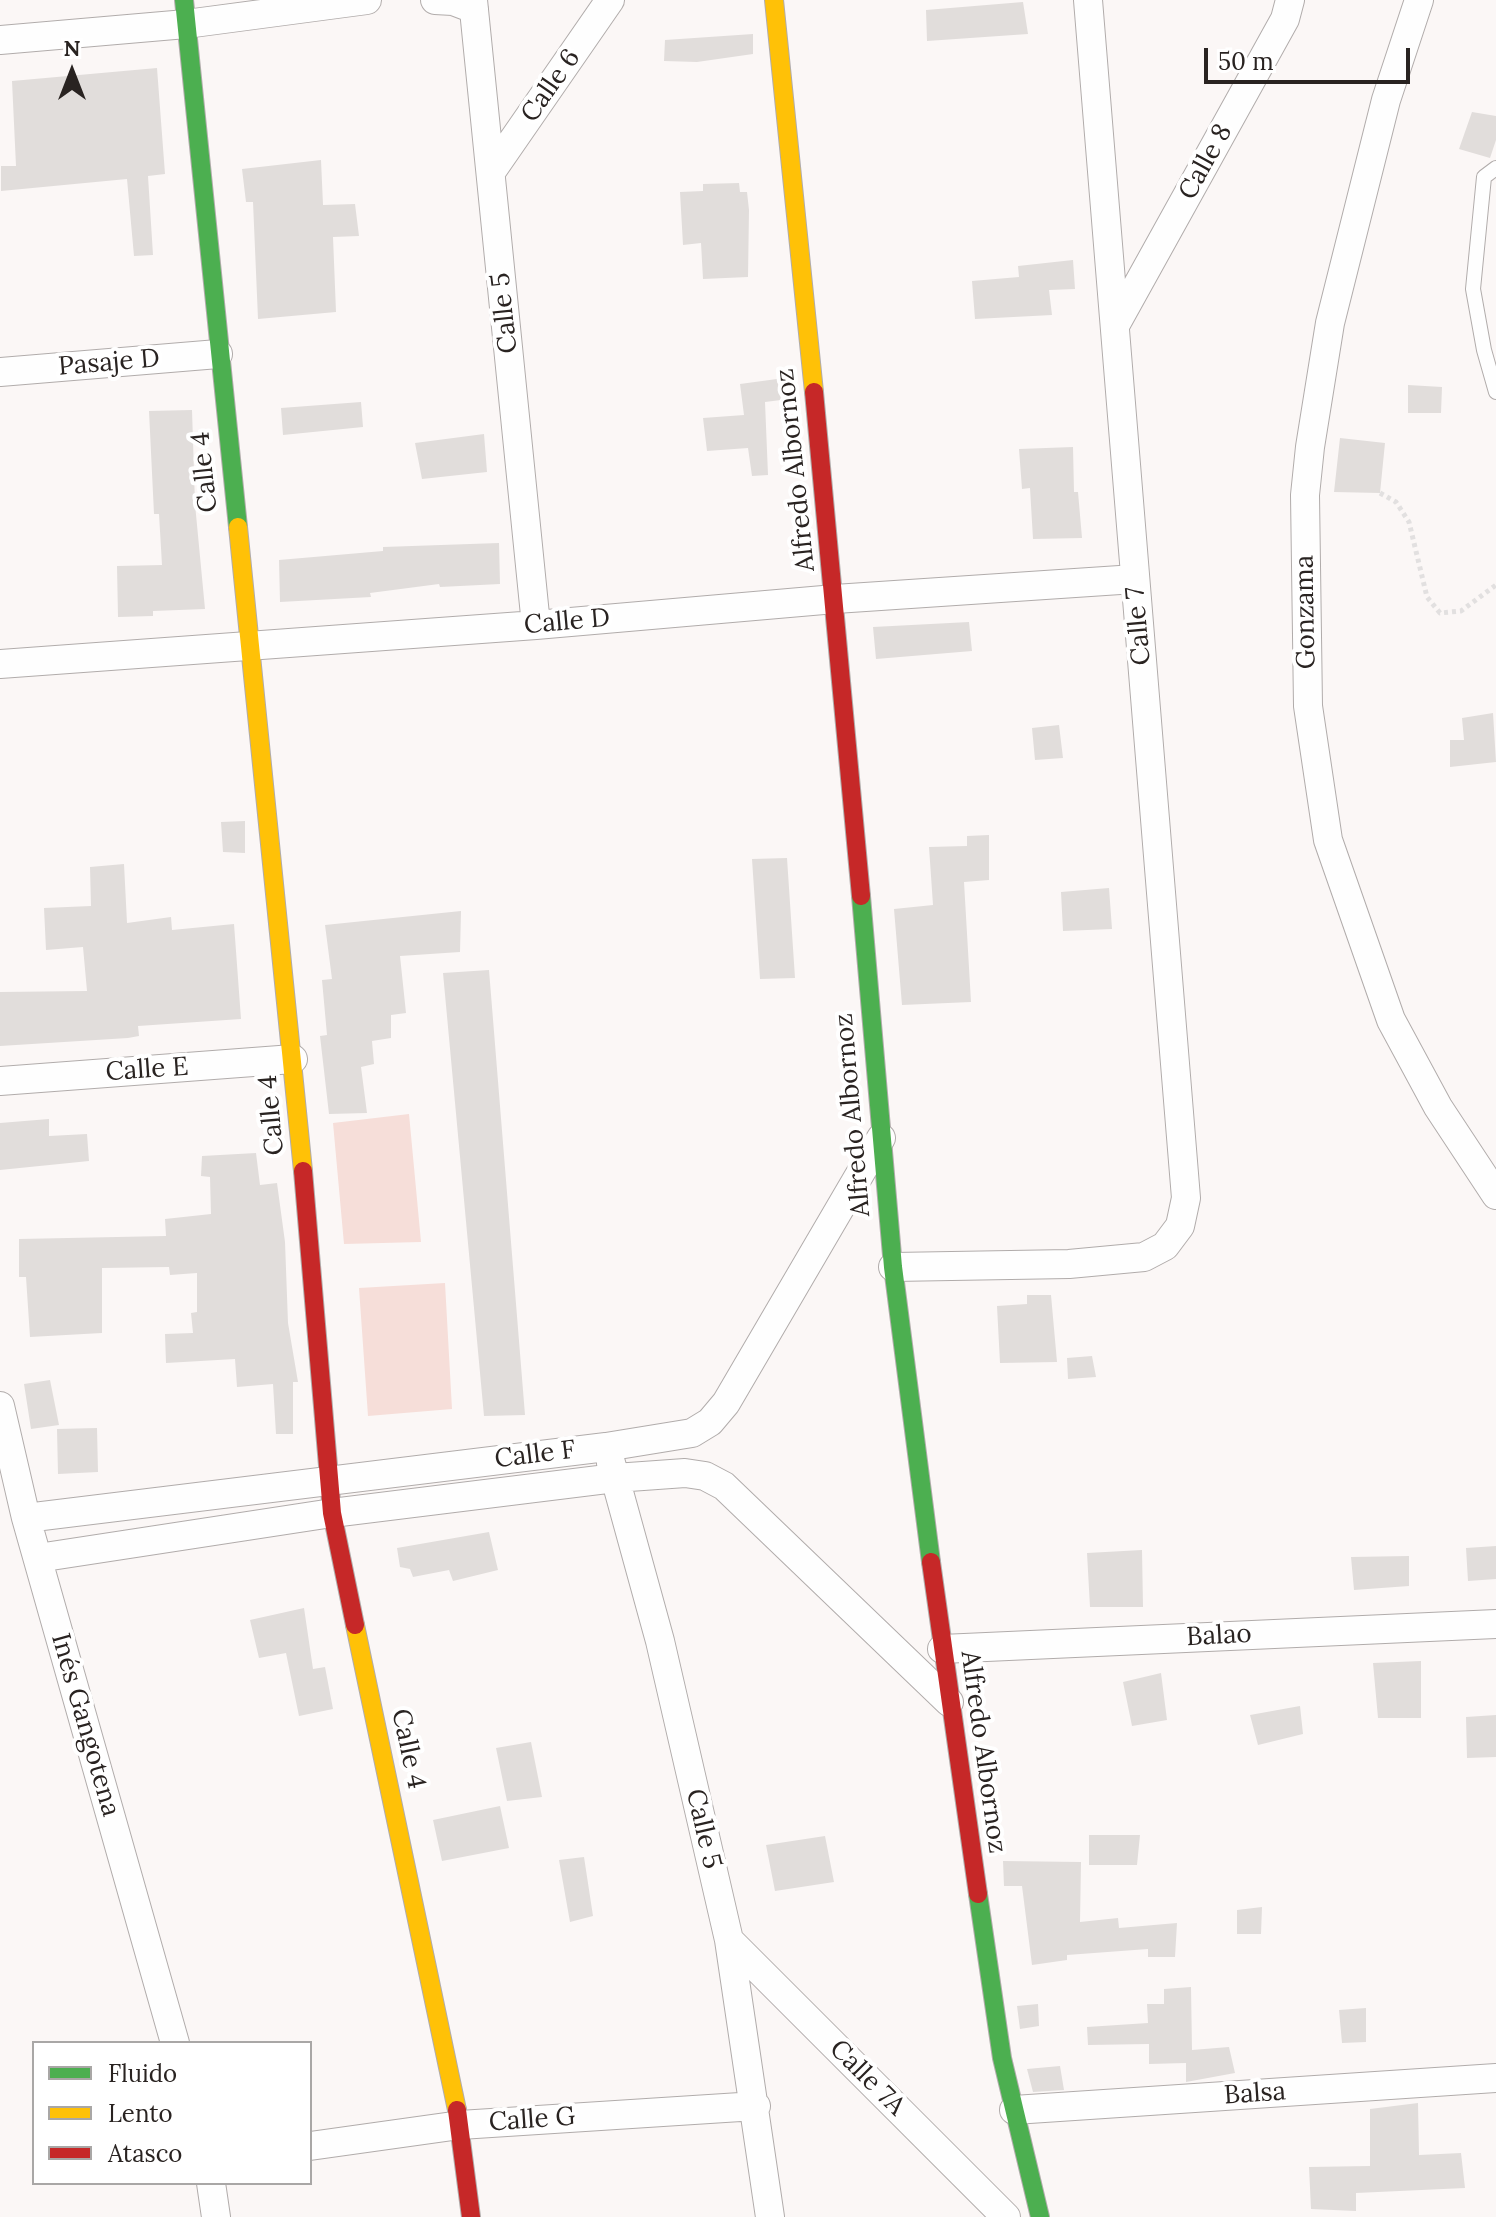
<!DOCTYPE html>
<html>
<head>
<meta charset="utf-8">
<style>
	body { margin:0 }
	#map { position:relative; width:1496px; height:2217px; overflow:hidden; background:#fbf7f6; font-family:Lora,serif }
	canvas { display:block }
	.legend { position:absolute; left:32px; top:2041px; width:280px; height:144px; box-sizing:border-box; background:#fff; border:2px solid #a9a7a6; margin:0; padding:10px 14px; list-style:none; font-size:24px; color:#292321 }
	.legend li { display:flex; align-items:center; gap:16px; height:40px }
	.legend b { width:40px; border:2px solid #a9a7a6 }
	.north { position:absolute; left:32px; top:32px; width:80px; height:80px; -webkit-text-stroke:6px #fff; paint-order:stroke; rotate:0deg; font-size:22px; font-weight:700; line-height:32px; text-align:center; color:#292321 }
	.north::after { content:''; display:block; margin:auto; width:28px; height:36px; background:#292321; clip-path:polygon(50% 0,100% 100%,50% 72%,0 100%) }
	.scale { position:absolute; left:1204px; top:48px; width:206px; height:36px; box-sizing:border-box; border:4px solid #292321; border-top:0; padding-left:10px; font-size:24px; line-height:28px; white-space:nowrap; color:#292321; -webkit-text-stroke:6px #fff; paint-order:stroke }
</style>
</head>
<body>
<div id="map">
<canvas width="1496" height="2217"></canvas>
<ul class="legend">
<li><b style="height:10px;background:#4caf50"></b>Fluido</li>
<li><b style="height:10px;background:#ffc107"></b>Lento</li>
<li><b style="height:10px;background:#c62828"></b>Atasco</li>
</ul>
<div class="north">N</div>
<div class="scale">50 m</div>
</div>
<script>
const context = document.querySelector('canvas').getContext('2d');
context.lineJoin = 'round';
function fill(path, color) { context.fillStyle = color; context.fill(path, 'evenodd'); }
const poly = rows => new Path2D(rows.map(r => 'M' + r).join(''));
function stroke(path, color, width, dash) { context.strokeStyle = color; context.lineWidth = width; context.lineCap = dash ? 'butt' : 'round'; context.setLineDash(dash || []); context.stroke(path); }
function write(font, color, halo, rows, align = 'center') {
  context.font = font + ' Lora,serif'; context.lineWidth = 8; context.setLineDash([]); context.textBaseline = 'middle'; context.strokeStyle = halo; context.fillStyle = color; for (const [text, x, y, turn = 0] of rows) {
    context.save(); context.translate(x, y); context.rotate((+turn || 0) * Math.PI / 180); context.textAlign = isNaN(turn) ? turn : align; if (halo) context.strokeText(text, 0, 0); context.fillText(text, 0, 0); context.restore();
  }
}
fill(poly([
	[409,1114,421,1242,344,1244,333,1123],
	[445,1283,452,1409,368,1416,359,1288]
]), '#f6ded9');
fill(poly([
	[1023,2,1028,34,927,41,926,10],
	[753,34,753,54,697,62,664,61,665,40],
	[157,68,165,174,148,176,153,255,134,256,127,179,1,191,1,166,16,166,12,81],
	[1472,112,1496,116,1496,140,1490,158,1459,149],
	[321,160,323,205,355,204,359,236,333,237,336,312,258,319,253,202,246,202,242,169],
	[739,183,740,192,747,192,749,210,748,277,703,279,701,243,683,245,680,192,703,191,703,184],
	[1073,260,1075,289,1049,290,1052,315,975,319,972,281,1019,277,1018,266],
	[777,379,781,400,765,402,768,475,752,476,748,448,707,451,703,418,744,415,740,384],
	[1408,385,1442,387,1441,413,1408,413],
	[361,402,363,427,283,435,281,408],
	[192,410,195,504,205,609,153,611,153,616,118,617,117,566,162,565,159,514,154,514,149,411],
	[484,434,487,472,422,479,415,443],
	[1340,438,1385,443,1380,493,1334,492],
	[1073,447,1074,492,1078,492,1082,538,1033,539,1030,488,1022,489,1019,449],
	[499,543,500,584,440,587,439,584,370,593,371,597,280,602,279,560,383,551,383,547],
	[969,622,972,651,876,659,873,627],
	[1493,713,1496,762,1450,767,1450,740,1464,740,1462,718],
	[1059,725,1063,758,1035,760,1032,728],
	[245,821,245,853,223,852,221,822],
	[989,835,989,880,964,882,971,1002,902,1005,894,909,933,905,929,847,967,846,967,836],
	[787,858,795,978,760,979,752,859],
	[124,864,127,923,171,917,172,930,234,924,241,1019,138,1026,139,1036,128,1038,0,1046,0,992,87,991,83,947,46,950,44,908,91,906,90,867],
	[1109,888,1112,929,1063,931,1061,892],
	[461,911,460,952,400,956,406,1013,391,1015,391,1038,372,1041,374,1064,361,1067,367,1113,329,1114,320,1036,327,1035,322,980,332,979,325,925],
	[489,970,525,1415,484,1416,443,973],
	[49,1119,49,1136,87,1134,89,1161,0,1170,0,1123],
	[256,1153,260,1185,277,1183,285,1242,288,1323,298,1382,293,1382,293,1434,276,1434,273,1384,237,1387,235,1359,166,1363,165,1334,193,1333,191,1313,197,1312,197,1273,170,1275,169,1267,102,1268,102,1333,30,1337,26,1277,19,1277,19,1239,166,1236,165,1219,211,1214,210,1177,201,1176,202,1156],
	[1027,1295,1051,1295,1057,1362,1000,1363,997,1306,1027,1304],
	[1092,1356,1096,1377,1068,1379,1067,1358],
	[50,1380,59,1425,31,1429,24,1384],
	[97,1428,98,1472,58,1474,57,1429],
	[489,1532,498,1570,453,1581,449,1570,413,1577,410,1569,400,1567,397,1548],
	[1496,1546,1496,1579,1468,1581,1466,1548],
	[1142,1550,1143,1607,1090,1607,1087,1553],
	[1409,1556,1409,1586,1354,1590,1351,1557],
	[304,1608,313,1669,325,1667,333,1709,299,1716,286,1653,259,1658,250,1620],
	[1421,1661,1421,1718,1378,1718,1373,1663],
	[1161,1673,1167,1720,1132,1726,1123,1682],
	[1300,1706,1303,1734,1258,1745,1250,1715],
	[1496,1715,1496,1757,1467,1758,1466,1717],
	[531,1742,542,1797,507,1801,496,1748],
	[500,1806,509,1848,442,1861,433,1820],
	[1089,1835,1140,1835,1137,1865,1089,1865],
	[825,1836,834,1882,775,1891,766,1845],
	[584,1857,593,1916,570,1922,559,1860],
	[1003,1861,1081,1862,1080,1922,1118,1918,1119,1928,1177,1923,1175,1957,1148,1957,1148,1949,1067,1955,1067,1960,1032,1965,1022,1886,1004,1886],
	[1262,1907,1261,1934,1237,1934,1237,1910],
	[1191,1987,1192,2050,1229,2047,1235,2073,1186,2082,1186,2063,1149,2064,1149,2044,1088,2045,1087,2027,1148,2023,1147,2004,1164,2004,1164,1989],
	[1038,2004,1039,2026,1020,2029,1017,2006],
	[1366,2008,1366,2042,1342,2043,1339,2010],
	[1060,2066,1064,2090,1033,2092,1027,2069],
	[1418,2103,1419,2155,1461,2153,1465,2188,1356,2193,1356,2211,1311,2209,1309,2167,1370,2166,1370,2109]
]), '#e1dddb');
const lane = poly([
	[1496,168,1484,177,1473,289,1484,350,1496,392]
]);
const street = poly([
	[435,0,453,1,474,9],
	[473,0,536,625],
	[1419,0,1386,100,1330,323,1310,447,1305,495,1308,706,1328,840,1391,1020,1438,1107,1496,1195],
	[0,40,186,24,367,0],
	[491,172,610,0],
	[1117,322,1285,19,1290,0],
	[0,372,218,354],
	[0,664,536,625,835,599,1135,579],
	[0,1081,293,1059],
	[893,1267,1069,1264,1144,1257,1165,1246,1180,1226,1186,1198,1088,0],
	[0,1406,26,1518,175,2043],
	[611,1463,660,1641,729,1940,770,2217],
	[26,1518,606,1447,692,1433,710,1422,726,1403,881,1138],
	[38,1558,332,1513,615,1478,685,1473,705,1476,724,1486,949,1702],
	[942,1649,1496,1624],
	[729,1940,1006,2217],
	[1014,2110,1496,2078],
	[310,2146,460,2125,756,2106],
	[211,2183,216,2217]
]);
const fast = poly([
	[184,0,238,527],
	[861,896,893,1267,931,1562],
	[978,1894,1002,2058,1040,2217]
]);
const slow = poly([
	[774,0,814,392],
	[238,527,303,1171],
	[355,1625,457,2110]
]);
const jam = poly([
	[814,392,861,896],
	[303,1171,332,1513,355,1625],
	[931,1562,978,1894],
	[457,2110,471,2217]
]);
stroke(lane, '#b1acab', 16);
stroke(street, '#b1acab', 30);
stroke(fast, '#b1acab', 20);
stroke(slow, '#b1acab', 20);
stroke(jam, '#b1acab', 20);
stroke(poly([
	[1380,493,1396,502,1409,522,1427,597,1440,613,1461,611,1496,585]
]), '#e2e0e0', 5, [4, 4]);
stroke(lane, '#fefefe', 14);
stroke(street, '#fefefe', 28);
stroke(fast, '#4caf50', 18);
stroke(slow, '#ffc107', 18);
stroke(jam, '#c62828', 18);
write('26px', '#292321', '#fff', [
	["Calle 6",551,86,-55],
	["Calle 8",1206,162,-61],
	["Calle 5",505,313,-96],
	["Pasaje D",109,363,-5],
	["Alfredo Albornoz",796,470,-96],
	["Calle 4",205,472,-96],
	["Gonzama",1306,612,-91],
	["Calle D",567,622,-5],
	["Calle 7",1139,626,-95],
	["Calle E",147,1070,-4],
	["Calle 4",272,1115,-95],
	["Alfredo Albornoz",853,1115,-95],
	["Calle F",535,1455,-7],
	["Balao",1219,1636,-3],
	["Inés Gangotena",85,1725,74],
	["Calle 4",408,1749,78],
	["Alfredo Albornoz",983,1752,82],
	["Calle 5",703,1829,77],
	["Calle 7A",867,2078,45],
	["Balsa",1255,2094,-4],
	["Calle G",532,2120,-4]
]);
</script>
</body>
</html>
